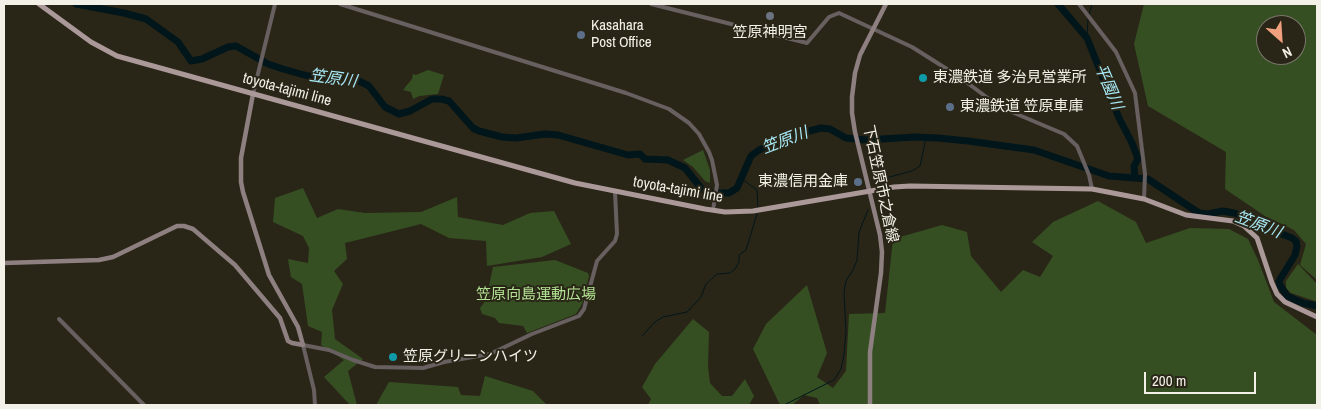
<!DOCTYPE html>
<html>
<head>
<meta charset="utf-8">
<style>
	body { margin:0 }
	#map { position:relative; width:1321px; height:409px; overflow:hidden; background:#2a2617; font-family:"Archivo Narrow",sans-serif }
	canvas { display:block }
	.frame { position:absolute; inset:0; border:5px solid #f3f1e7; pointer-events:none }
	.north { position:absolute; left:1256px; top:15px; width:50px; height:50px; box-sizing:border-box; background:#2a2617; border:1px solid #7a776a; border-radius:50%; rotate:154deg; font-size:14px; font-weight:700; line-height:20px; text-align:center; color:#f3f1e7 }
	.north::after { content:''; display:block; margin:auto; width:18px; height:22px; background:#f1a17d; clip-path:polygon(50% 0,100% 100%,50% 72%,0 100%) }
	.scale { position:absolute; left:1144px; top:372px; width:112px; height:22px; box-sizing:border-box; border:2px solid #f3f1e7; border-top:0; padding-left:6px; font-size:15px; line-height:18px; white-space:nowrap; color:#f3f1e7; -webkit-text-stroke:4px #2a2617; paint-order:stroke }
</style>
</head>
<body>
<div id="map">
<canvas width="1321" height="409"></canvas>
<div class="frame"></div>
<div class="north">N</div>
<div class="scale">200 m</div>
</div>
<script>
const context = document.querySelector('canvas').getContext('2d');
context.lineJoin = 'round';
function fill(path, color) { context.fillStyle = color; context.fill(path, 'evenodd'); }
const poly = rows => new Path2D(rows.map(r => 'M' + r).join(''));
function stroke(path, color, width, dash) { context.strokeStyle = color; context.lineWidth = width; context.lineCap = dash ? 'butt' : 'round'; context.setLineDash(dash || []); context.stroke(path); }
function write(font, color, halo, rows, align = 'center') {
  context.font = font + ' "Archivo Narrow","Noto Sans JP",sans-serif'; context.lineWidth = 4; context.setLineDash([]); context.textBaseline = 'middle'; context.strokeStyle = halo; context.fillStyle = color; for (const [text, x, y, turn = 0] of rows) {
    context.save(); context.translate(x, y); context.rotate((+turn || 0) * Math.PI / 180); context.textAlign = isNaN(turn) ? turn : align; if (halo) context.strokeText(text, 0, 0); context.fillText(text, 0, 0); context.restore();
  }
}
fill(poly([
	[1144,4,1317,4,1317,280,1300,265,1306,244,1294,230,1265,216,1225,189,1226,152,1148,106,1134,44],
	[1266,25,1296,25,1296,55,1266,55],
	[428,70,444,75,438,94,419,96,413,99,411,92,403,90,412,79,413,74,416,75],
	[703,150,710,170,710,183,705,181,693,167,683,160],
	[303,188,317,218,338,209,365,213,421,212,457,197,458,217,503,225,530,213,554,211,571,244,542,257,487,266,486,241,449,238,421,224,345,243,347,259,334,271,343,284,332,310,335,339,363,359,348,371,357,405,350,405,324,377,344,360,321,345,322,332,308,326,302,284,291,277,288,259,308,263,309,248,303,236,273,222,275,198],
	[1098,201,1136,222,1146,243,1190,228,1229,229,1248,239,1258,260,1274,302,1317,335,1317,405,820,405,817,398,804,395,792,405,780,405,753,349,766,324,807,285,827,353,817,377,833,388,846,371,849,314,885,313,893,239,942,225,967,232,971,256,1001,292,1023,270,1040,277,1053,256,1032,242,1053,222],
	[555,260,588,273,589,276,582,304,576,314,527,333,523,326,499,323,495,318,482,314,480,308,486,300,493,267],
	[1298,264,1317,284,1317,299,1315,301,1291,293,1286,288,1286,281],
	[693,319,709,332,708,366,710,383,722,396,732,396,745,379,754,396,749,405,648,405,651,399,642,387,655,364],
	[485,376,533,391,547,405,376,405,389,382,458,387,461,395,480,396]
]), '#354f23');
stroke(poly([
	[1089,15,1092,4],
	[1087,38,1088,19],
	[742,179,757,190,758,207],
	[876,185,882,179,912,171,920,166,926,138],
	[642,336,656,321,663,317,687,312,701,297,706,284,717,274,730,273,735,269,739,262,739,255,746,250,757,214],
	[784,405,834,380,841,369,844,355,846,331,844,292,846,281,853,270,857,260,859,232,868,210]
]), '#00161b', 1);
stroke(poly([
	[76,4,124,13,146,19,178,42,191,61,202,59,228,47,236,46,268,64,283,69,308,76,355,79,369,86,385,107,399,114,410,111,432,99,441,99,449,101,473,128,479,131,502,137,516,138,545,134,558,135,628,155,640,154,645,159,668,160,685,168,701,188,708,193,729,193,737,188,751,156,759,150,787,137,821,128,830,129,846,138,866,140,914,137,938,138,968,141,1034,150,1109,176,1148,179,1199,213,1208,214,1223,211,1234,213,1253,220,1269,229,1292,238,1296,241,1297,246,1295,255,1279,281,1280,285,1287,296,1303,303,1317,306],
	[1058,4,1087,38,1119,118,1132,143,1138,159,1134,166,1135,178]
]), '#00161b', 7);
stroke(poly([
	[340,4,626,93,669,109,689,123,699,134,709,152,712,160,717,185,713,210],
	[651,4,807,43,829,17,839,13,912,47,958,76,1000,107,1064,134,1077,146,1089,175,1092,189],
	[1079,4,1116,52,1135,93,1145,174,1144,199],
	[253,94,275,4],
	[59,319,144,405],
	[315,405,314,390,303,345,329,350,353,360,375,367,423,368,444,362,490,354,532,334,579,316,584,309,597,261,615,241,617,234,615,192]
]), '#685f60', 4);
stroke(poly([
	[4,263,99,260,113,257,177,226,184,226,193,229,235,265,280,318,288,341,292,343,303,345,298,327,269,275,243,192,241,182,241,158,253,94],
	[870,405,870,352,881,273,882,252,880,235,855,132,852,113,852,97,855,73,860,55,886,4]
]), '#8e8080', 4.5);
stroke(poly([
	[39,4,91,42,117,56,575,183,705,209,725,212,753,211,894,187,910,186,1092,189,1144,199,1186,215,1233,221,1244,226,1257,238,1272,283,1277,294,1285,302,1317,317]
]), '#ab9999', 5);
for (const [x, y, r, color] of [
	[770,16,5,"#6b7280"],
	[581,35,5,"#5c6f8a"],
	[923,78,5,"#0f9aa8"],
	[950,107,5,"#5c6f8a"],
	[858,182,5,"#5c6f8a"],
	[393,357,5,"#0f9aa8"]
]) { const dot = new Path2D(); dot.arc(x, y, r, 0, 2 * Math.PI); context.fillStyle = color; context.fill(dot); stroke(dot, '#2a2617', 2); }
write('15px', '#f3f1e7', '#2a2617', [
	["Kasahara",591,26],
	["Post Office",591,43],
	["笠原神明宮",770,33,"center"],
	["東濃鉄道 多治見営業所",933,78],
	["東濃鉄道 笠原車庫",960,107],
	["東濃信用金庫",848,182,"right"],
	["笠原グリーンハイツ",403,357]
], 'left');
write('15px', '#f3f1e7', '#2a2617', [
	["toyota-tajimi line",287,90,15],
	["下石笠原市之倉線",880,184,78],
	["toyota-tajimi line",678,190,10]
]);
write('15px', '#b2e193', '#2a2617', [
	["笠原向島運動広場",536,295]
]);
write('italic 16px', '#a7e9f7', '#2a2617', [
	["笠原川",333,79,8],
	["平園川",1108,87,67],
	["笠原川",785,141,-21],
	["笠原川",1258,225,21]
]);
</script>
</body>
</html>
